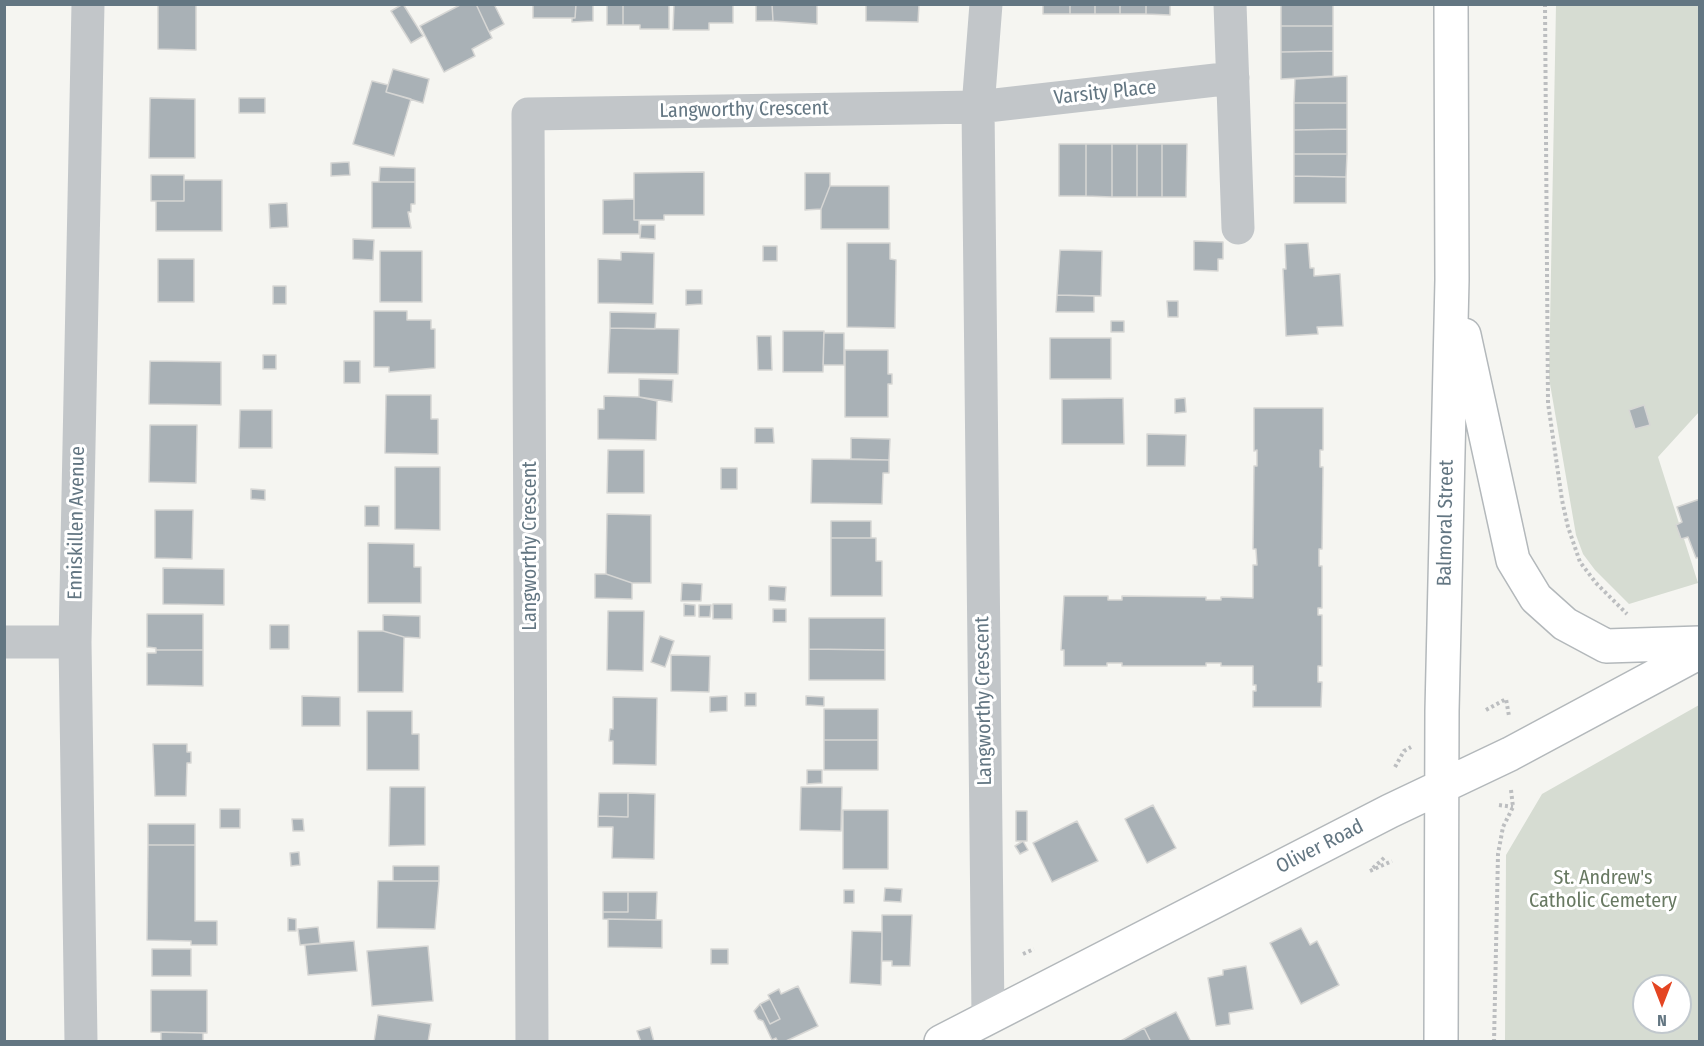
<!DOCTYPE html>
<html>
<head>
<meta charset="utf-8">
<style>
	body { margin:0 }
	#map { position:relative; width:1704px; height:1046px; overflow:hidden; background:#f5f5f1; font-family:"Fira Sans Condensed",sans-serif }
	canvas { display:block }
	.frame { position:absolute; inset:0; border:6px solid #637682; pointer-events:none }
	.north { position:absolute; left:1632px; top:974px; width:60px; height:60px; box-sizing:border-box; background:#fff; border:2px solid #c1c8cd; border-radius:50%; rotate:180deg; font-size:16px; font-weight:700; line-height:24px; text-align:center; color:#637682 }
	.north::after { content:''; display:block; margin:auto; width:21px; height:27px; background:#e44522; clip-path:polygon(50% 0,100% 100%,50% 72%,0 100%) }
</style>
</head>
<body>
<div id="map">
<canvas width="1704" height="1046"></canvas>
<div class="frame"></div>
<div class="north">N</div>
</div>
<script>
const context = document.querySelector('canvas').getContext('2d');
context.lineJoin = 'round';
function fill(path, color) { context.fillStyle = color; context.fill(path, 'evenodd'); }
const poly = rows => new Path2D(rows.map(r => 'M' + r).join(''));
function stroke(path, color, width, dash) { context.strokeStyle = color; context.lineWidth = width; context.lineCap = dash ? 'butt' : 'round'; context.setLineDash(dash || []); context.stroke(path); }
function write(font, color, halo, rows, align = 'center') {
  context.font = font + ' "Fira Sans Condensed",sans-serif'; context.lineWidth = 6; context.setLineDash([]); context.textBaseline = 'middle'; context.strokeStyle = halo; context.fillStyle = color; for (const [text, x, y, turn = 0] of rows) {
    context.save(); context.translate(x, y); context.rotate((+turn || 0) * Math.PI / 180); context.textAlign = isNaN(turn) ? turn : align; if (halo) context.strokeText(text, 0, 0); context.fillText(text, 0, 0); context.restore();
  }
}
fill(poly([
	[1556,5,1699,5,1699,412,1658,457,1698,583,1629,604,1595,570,1583,554,1576,535,1549,378],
	[1699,705,1699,1041,1505,1041,1506,855,1542,794],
	[1644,986,1680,986,1680,1022,1644,1022]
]), '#d6dcd2');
const building = poly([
	[158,4,196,4,196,50,158,49,158,4],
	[403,4,423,36,411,43,391,11,403,4],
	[462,4,476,4,492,38,472,49,475,56,444,72,420,26,462,4],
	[476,4,494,4,504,24,489,32,476,4],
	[533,4,576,4,575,18,533,18,533,4],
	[576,4,593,4,593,21,572,22,572,18,575,18,576,4],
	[607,4,623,4,623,25,607,25,607,4],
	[623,4,669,4,669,29,640,29,640,25,623,25,623,4],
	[674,4,733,4,733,23,709,23,709,30,673,30,674,4],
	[756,4,772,4,773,21,756,21,756,4],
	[772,4,817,4,817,24,773,21,772,4],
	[866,4,919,4,918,22,866,21,866,4],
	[1043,4,1070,4,1070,14,1043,14,1043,4],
	[1070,4,1095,4,1095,14,1070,14,1070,4],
	[1095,4,1120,4,1120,14,1095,14,1095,4],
	[1120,4,1146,4,1146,14,1120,14,1120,4],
	[1146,4,1170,4,1170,15,1146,14,1146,4],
	[1281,4,1333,4,1333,26,1281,26,1281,4],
	[1281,26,1333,26,1333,51,1281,52,1281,26],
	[1333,51,1333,76,1281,79,1281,52,1333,51],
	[393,69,429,79,423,103,386,92,393,69],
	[1347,76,1347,103,1294,103,1295,79,1347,76],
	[372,81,388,85,386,92,411,99,394,156,353,144,372,81],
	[150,98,195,99,195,158,149,158,150,98],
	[239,98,265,98,265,113,239,113,239,98],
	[1294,103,1347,103,1347,129,1294,130,1294,103],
	[1347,129,1347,154,1294,154,1294,130,1347,129],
	[1059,144,1086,144,1086,196,1059,196,1059,144],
	[1086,144,1112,144,1112,197,1086,196,1086,144],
	[1112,144,1137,144,1137,197,1112,197,1112,144],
	[1137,144,1162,144,1162,197,1137,197,1137,144],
	[1162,144,1187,144,1186,197,1162,197,1162,144],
	[1294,154,1347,154,1346,177,1294,176,1294,154],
	[349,162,350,175,331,176,331,163,349,162],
	[380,167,415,168,415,182,379,182,380,167],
	[704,172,704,215,664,215,664,220,634,220,634,173,704,172],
	[805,173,830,173,830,186,821,209,805,210,805,173],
	[151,175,184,175,184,201,151,201,151,175],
	[1294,176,1346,177,1346,203,1294,203,1294,176],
	[184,180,222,180,222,231,156,231,156,201,184,201,184,180],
	[372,182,415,182,415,204,411,204,411,212,408,212,411,228,372,228,372,182],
	[830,186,889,186,889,229,821,229,821,209,830,186],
	[634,199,634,220,639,220,639,234,603,234,603,200,634,199],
	[287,203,288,227,270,228,269,204,287,203],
	[641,225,655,225,655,239,640,238,641,225],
	[353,239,374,240,373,260,353,259,353,239],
	[1194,241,1223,242,1223,259,1218,259,1218,271,1194,270,1194,241],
	[847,243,890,243,890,259,896,260,895,328,847,327,847,243],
	[1308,243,1310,268,1314,268,1314,276,1340,274,1343,326,1317,327,1318,334,1286,336,1283,269,1286,269,1285,244,1308,243],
	[763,246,777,246,777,261,763,261,763,246],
	[1060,250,1102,251,1101,296,1057,295,1060,250],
	[380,251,422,251,422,302,380,302,380,251],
	[621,252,654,253,653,304,598,303,598,259,621,260,621,252],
	[158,259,194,259,194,302,158,302,158,259],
	[273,286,286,286,286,304,273,304,273,286],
	[686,290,702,290,702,304,686,305,686,290],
	[1057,295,1094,296,1094,312,1056,312,1057,295],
	[1167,301,1178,301,1178,317,1168,317,1167,301],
	[374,311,407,311,407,320,431,320,431,329,435,329,435,368,389,372,389,367,374,367,374,311],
	[610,312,656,313,655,329,610,328,610,312],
	[1111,321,1124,321,1124,332,1111,332,1111,321],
	[610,328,679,329,678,374,608,373,610,328],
	[783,331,824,331,823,372,783,372,783,331],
	[824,333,844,333,844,365,823,365,824,333],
	[757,336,771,336,772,370,758,370,757,336],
	[1050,338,1111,338,1111,379,1050,379,1050,338],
	[845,350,888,350,888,374,892,374,892,384,888,384,888,417,845,417,845,350],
	[263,355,276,355,276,369,263,369,263,355],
	[150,361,221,362,221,405,149,404,150,361],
	[344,361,360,361,360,383,344,383,344,361],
	[639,379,673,380,672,402,639,397,639,379],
	[386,395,431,395,431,419,438,419,438,454,385,453,386,395],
	[604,396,639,397,657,401,656,440,598,439,598,409,604,409,604,396],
	[1123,398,1124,444,1062,444,1062,399,1123,398],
	[1185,398,1186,412,1175,413,1175,399,1185,398],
	[1644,405,1650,425,1635,429,1629,410,1644,405],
	[1254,408,1323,408,1323,450,1320,450,1320,467,1323,467,1322,549,1319,549,1319,566,1322,566,1322,608,1318,608,1318,615,1322,615,1322,666,1318,666,1318,682,1322,682,1321,707,1253,707,1253,691,1256,691,1256,685,1253,685,1253,666,1221,666,1221,663,1206,663,1206,666,1122,666,1122,663,1107,663,1107,666,1064,666,1064,650,1061,650,1064,596,1108,596,1108,600,1122,600,1122,596,1206,597,1206,600,1221,600,1221,597,1253,598,1253,565,1257,565,1256,549,1253,549,1254,466,1257,466,1257,450,1254,451,1254,408],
	[240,410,272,410,272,448,239,448,240,410],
	[150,425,197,425,196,483,149,482,150,425],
	[755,428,773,428,774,443,755,443,755,428],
	[1147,434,1186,435,1185,466,1147,466,1147,434],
	[851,438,890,439,889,460,851,459,851,438],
	[608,450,644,450,644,493,607,493,608,450],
	[812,459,889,460,889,473,883,473,882,504,811,503,812,459],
	[395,467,440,467,440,530,395,529,395,467],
	[721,468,737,468,737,489,721,489,721,468],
	[251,489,265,490,265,500,251,499,251,489],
	[1700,499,1700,557,1696,558,1688,537,1681,539,1676,525,1682,522,1677,507,1700,499],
	[365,506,379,506,379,526,365,526,365,506],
	[155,510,193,510,192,559,155,558,155,510],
	[607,514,651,515,651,583,632,583,606,574,607,514],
	[831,521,871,521,871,538,831,538,831,521],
	[831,538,876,538,876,561,882,561,882,596,831,596,831,538],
	[368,543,414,544,414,567,421,567,421,603,368,603,368,543],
	[163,568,224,569,224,605,163,604,163,568],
	[595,574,606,574,632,583,632,599,595,598,595,574],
	[682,583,702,584,701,601,681,601,682,583],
	[769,586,786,587,785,601,769,600,769,586],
	[684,604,695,605,695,616,684,616,684,604],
	[713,604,732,604,732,619,713,619,713,604],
	[699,605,711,605,710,617,699,617,699,605],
	[773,609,786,609,786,622,773,622,773,609],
	[608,611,644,611,643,671,607,670,608,611],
	[147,614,203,614,203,650,156,650,156,648,147,647,147,614],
	[383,615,420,616,420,638,404,637,383,631,383,615],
	[809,618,885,618,885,650,809,649,809,618],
	[270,625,289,625,289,649,270,649,270,625],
	[358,631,383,631,404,637,403,692,358,692,358,631],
	[660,636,674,641,665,667,651,662,660,636],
	[809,649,885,650,885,680,809,680,809,649],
	[156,650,203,650,203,686,147,685,147,653,156,653,156,650],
	[671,655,710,656,709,692,671,691,671,655],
	[745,693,756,693,756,706,745,706,745,693],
	[302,696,340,697,340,726,302,726,302,696],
	[727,696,727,711,710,712,710,697,727,696],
	[806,696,824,697,824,706,806,705,806,696],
	[613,697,657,698,656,765,613,764,613,741,609,741,610,729,613,729,613,697],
	[824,709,878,709,878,740,824,740,824,709],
	[367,711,412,711,412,734,419,734,419,770,367,770,367,711],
	[824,740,878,740,878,770,824,770,824,740],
	[153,744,187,744,187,752,191,752,191,763,187,763,186,796,155,796,153,744],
	[807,770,822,770,822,783,807,784,807,770],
	[390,787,425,787,425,845,389,846,390,787],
	[801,787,842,787,841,831,800,830,801,787],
	[599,793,628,793,628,817,598,816,599,793],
	[628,793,655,794,654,859,612,858,613,827,598,827,598,816,628,817,628,793],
	[1153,805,1176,848,1147,863,1125,819,1153,805],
	[220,809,240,809,240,828,220,828,220,809],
	[843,810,888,810,888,869,843,869,843,810],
	[1016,811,1027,811,1027,841,1016,841,1016,811],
	[292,819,303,819,304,831,293,831,292,819],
	[1077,821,1098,861,1052,882,1033,843,1077,821],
	[148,824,195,824,195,845,148,845,148,824],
	[1023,841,1028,850,1020,854,1015,846,1023,841],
	[148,845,195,845,195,921,217,921,217,945,191,945,191,941,147,940,148,845],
	[299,852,300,865,291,866,290,853,299,852],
	[393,866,439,866,439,881,393,881,393,866],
	[378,881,439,881,435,929,377,928,378,881],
	[885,888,902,889,901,902,884,901,885,888],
	[844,890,854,890,854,903,844,903,844,890],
	[603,892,628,892,628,912,603,912,603,892],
	[628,892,657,892,656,920,603,919,603,912,628,912,628,892],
	[882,915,912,915,910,966,892,966,892,961,882,961,882,915],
	[288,918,296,919,296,931,288,931,288,918],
	[608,919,662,920,662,948,608,947,608,919],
	[318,927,320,943,300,945,298,929,318,927],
	[1301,928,1310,945,1317,941,1339,985,1301,1004,1270,943,1301,928],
	[852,931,882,932,881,985,850,983,852,931],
	[354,941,357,971,308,975,305,945,354,941],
	[428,946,433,1001,372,1006,367,951,428,946],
	[152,949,191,949,191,976,152,976,152,949],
	[711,949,728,949,728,964,711,964,711,949],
	[1246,966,1253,1009,1229,1013,1230,1024,1216,1026,1208,978,1223,975,1223,970,1246,966],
	[798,986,818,1026,786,1041,778,1042,776,1038,772,1040,763,1021,758,1019,754,1011,760,1004,770,1024,780,1019,768,995,779,989,781,994,798,986],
	[151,990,207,990,207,1033,151,1032,151,990],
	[770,999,780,1019,770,1024,760,1004,770,999],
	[1176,1012,1191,1042,1151,1042,1144,1028,1176,1012],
	[378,1015,431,1024,428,1042,374,1042,378,1015],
	[650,1027,654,1042,641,1042,637,1031,650,1027],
	[1144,1028,1151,1042,1119,1042,1144,1028],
	[161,1032,203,1033,203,1042,161,1042,161,1032]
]);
fill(building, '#a9b1b6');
stroke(building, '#d6d6d4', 1.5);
const major = poly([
	[1464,335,1513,560,1536,598,1565,624,1606,646,1700,643],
	[941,1042,1390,811,1510,754,1700,652],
	[1441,1042,1442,711,1452,280,1451,4]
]);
stroke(major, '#b3b8bb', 36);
stroke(poly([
	[1545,4,1548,403,1562,500,1568,527,1580,562,1596,583,1627,614],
	[1486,710,1506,699,1509,716],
	[1395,767,1404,751,1411,747],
	[1499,805,1513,807],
	[1373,868,1385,857],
	[1370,871,1392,861],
	[1023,954,1034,949],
	[1494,1042,1498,854,1503,827,1513,807,1511,790]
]), '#bcbec0', 4, [3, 3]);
stroke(poly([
	[986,4,978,107,988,1017],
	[1230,4,1238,228],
	[4,642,75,642],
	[81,1042,75,642,88,4],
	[532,1042,528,114,978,107,1233,78]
]), '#c2c6c9', 33);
stroke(major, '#fff', 33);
write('20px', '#637682', '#fff', [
	["Varsity Place",1105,93,-6],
	["Langworthy Crescent",744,110,-1],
	["Enniskillen Avenue",77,523,-89],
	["Balmoral Street",1446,523,-89],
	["Langworthy Crescent",530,546,-90],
	["Langworthy Crescent",984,701,-91],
	["Oliver Road",1320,847,-27]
]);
write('20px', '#687962', '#fff', [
	["St. Andrew's",1603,878],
	["Catholic Cemetery",1603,901]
]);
</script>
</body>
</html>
